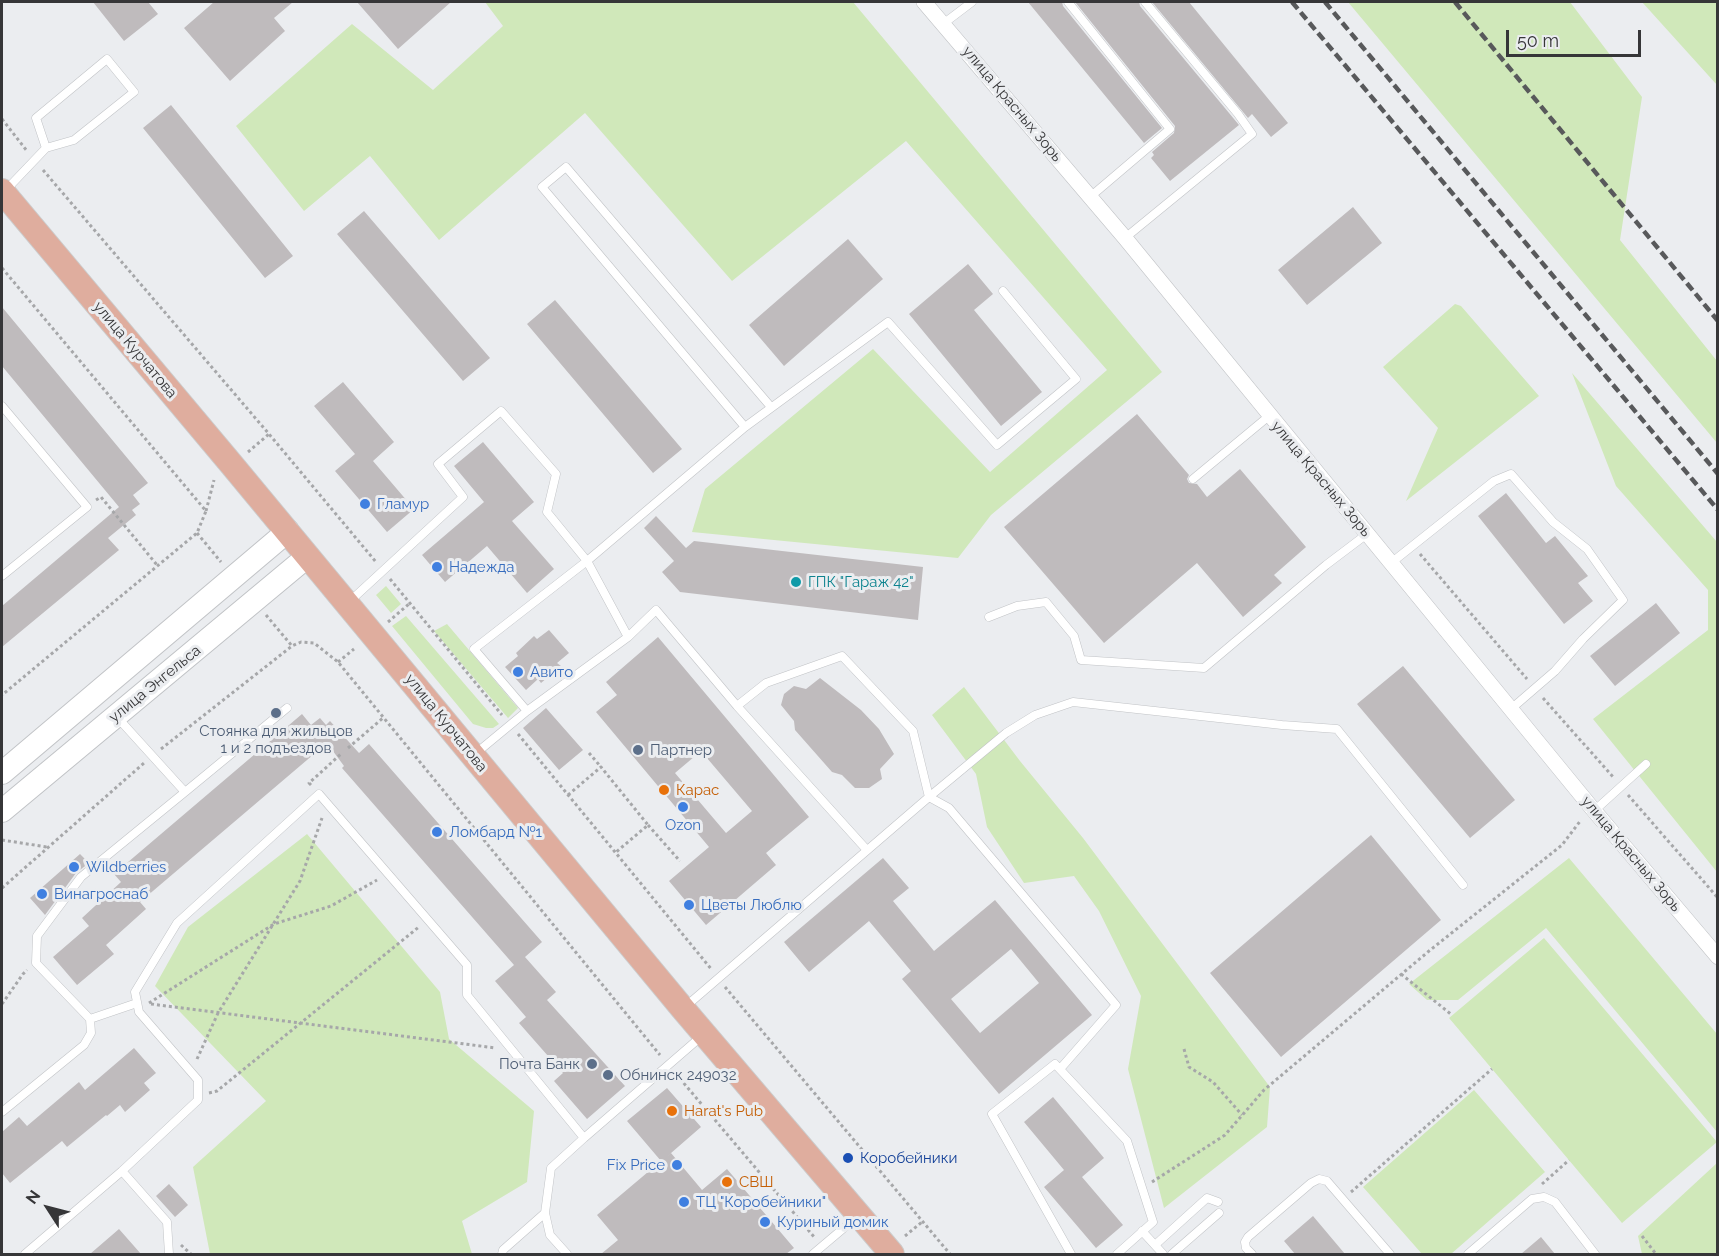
<!DOCTYPE html>
<html>
<head>
<meta charset="utf-8">
<style>
	body { margin:0 }
	#map { position:relative; width:1719px; height:1256px; overflow:hidden; background:#ebedf0; font-family:Raleway,sans-serif }
	canvas { display:block }
	.frame { position:absolute; inset:0; border:3px solid #363638; pointer-events:none }
	.north { position:absolute; left:18px; top:1178px; width:60px; height:60px; -webkit-text-stroke:4px #ebedf0; paint-order:stroke; rotate:306deg; font-size:16px; font-weight:700; line-height:24px; text-align:center; color:#363638 }
	.north::after { content:''; display:block; margin:auto; width:21px; height:27px; background:#363638; clip-path:polygon(50% 0,100% 100%,50% 72%,0 100%) }
	.scale { position:absolute; left:1506px; top:30px; width:135px; height:27px; box-sizing:border-box; border:3px solid #363638; border-top:0; padding-left:8px; font-size:18px; line-height:21px; white-space:nowrap; color:#363638; -webkit-text-stroke:4px #ebedf0; paint-order:stroke }
</style>
</head>
<body>
<div id="map">
<canvas width="1719" height="1256"></canvas>
<div class="frame"></div>
<div class="north">N</div>
<div class="scale">50 m</div>
</div>
<script>
const context = document.querySelector('canvas').getContext('2d');
context.lineJoin = 'round';
function fill(path, color) { context.fillStyle = color; context.fill(path, 'evenodd'); }
const poly = rows => new Path2D(rows.map(r => 'M' + r).join(''));
function stroke(path, color, width, dash) { context.strokeStyle = color; context.lineWidth = width; context.lineCap = dash ? 'butt' : 'round'; context.setLineDash(dash || []); context.stroke(path); }
function write(font, color, halo, rows, align = 'center') {
  context.font = font + ' Raleway,sans-serif'; context.lineWidth = 6; context.setLineDash([]); context.textBaseline = 'middle'; context.strokeStyle = halo; context.fillStyle = color; for (const [text, x, y, turn = 0] of rows) {
    context.save(); context.translate(x, y); context.rotate((+turn || 0) * Math.PI / 180); context.textAlign = isNaN(turn) ? turn : align; if (halo) context.strokeText(text, 0, 0); context.fillText(text, 0, 0); context.restore();
  }
}
fill(poly([
	[485,2,853,2,1162,372,991,515,958,558,692,532,705,489,873,349,990,472,1107,370,906,141,732,281,585,113,439,240,370,156,304,211,236,126,352,24,433,90,503,26],
	[1348,2,1570,2,1642,97,1620,240,1717,361,1717,443],
	[1642,2,1717,2,1717,85],
	[1455,304,1461,306,1539,396,1406,501,1438,428,1383,367],
	[1572,373,1717,542,1717,872,1593,719,1708,630,1708,590,1616,486],
	[386,586,401,604,391,613,376,595],
	[406,616,499,724,493,728,486,728,473,724,392,626],
	[447,624,518,708,508,718,434,631],
	[964,687,1020,761,1083,838,1270,1087,1267,1127,1164,1208,1128,1069,1141,996,1099,911,1074,876,1024,883,987,827,976,774,932,715],
	[307,834,440,992,449,1039,534,1111,527,1182,462,1221,472,1254,210,1254,193,1167,266,1101,155,986,188,927],
	[1569,858,1717,1034,1717,1132,1546,928,1458,1000,1427,1000,1409,984],
	[1544,938,1717,1142,1622,1223,1449,1018],
	[1474,1090,1545,1172,1451,1254,1422,1254,1363,1187],
	[1717,1163,1717,1254,1642,1254,1638,1236]
]), '#d0e8ba');
fill(poly([
	[93,2,148,2,158,14,124,41],
	[214,2,293,2,274,18,285,31,230,81,184,28],
	[357,2,451,2,398,49],
	[1028,2,1062,2,1063,6,1162,128,1144,143],
	[1075,2,1139,2,1140,6,1239,125,1170,181,1151,158,1154,155,1152,152,1174,133,1175,126],
	[1152,2,1189,2,1288,123,1271,137,1252,114,1248,118],
	[171,105,293,256,265,278,143,128],
	[1353,207,1382,243,1307,305,1278,270],
	[364,211,490,358,463,381,337,234],
	[848,239,883,279,784,366,749,325],
	[968,264,993,294,974,310,1042,392,1001,426,909,314],
	[555,300,682,449,653,473,527,324],
	[2,307,148,483,133,495,140,504,132,510,136,515,108,538,119,550,2,647,2,606,119,507,2,366],
	[343,382,394,442,373,461,414,509,387,532,335,471,355,454,314,406],
	[1137,414,1189,475,1187,479,1189,483,1197,484,1207,497,1240,469,1306,547,1274,575,1282,583,1243,617,1197,563,1104,643,1004,527],
	[483,442,534,502,512,521,554,569,527,593,487,546,445,582,422,555,484,502,454,466],
	[1506,493,1546,543,1555,536,1588,576,1578,583,1593,601,1564,624,1478,516],
	[656,516,686,548,694,541,923,567,918,620,680,592,662,572,674,561,644,528],
	[1656,603,1680,633,1615,686,1590,656],
	[549,630,569,653,557,663,561,666,541,683,538,679,526,690,505,667,518,656,516,653,534,636,537,639],
	[658,637,809,817,766,853,776,865,706,925,669,881,709,847,596,712,617,695,606,682],
	[701,751,752,811,726,833,675,773],
	[1403,666,1515,800,1470,838,1357,704],
	[820,678,861,710,879,729,894,754,880,769,882,779,869,788,855,788,842,775,832,772,795,730,794,721,781,705,784,694,794,686,806,689],
	[546,708,583,750,559,770,523,728],
	[302,714,311,725,320,718,326,725,330,721,359,753,369,744,542,942,525,957,556,992,547,1000,625,1086,587,1119,554,1081,563,1073,519,1023,526,1017,495,981,514,965,342,768,344,766,327,743,140,902,146,909,106,945,114,954,77,985,53,957,89,926,82,918,121,882,114,874],
	[1371,835,1441,920,1281,1057,1210,973],
	[80,854,89,863,76,873,45,915,30,898],
	[883,858,909,888,893,901,934,951,995,900,1092,1015,999,1094,902,979,911,971,869,921,809,972,784,942],
	[1011,949,1039,983,980,1033,951,999],
	[134,1048,156,1073,144,1083,150,1090,125,1112,120,1105,107,1116,106,1115,67,1147,62,1141,10,1183,2,1173,2,1132,19,1117,27,1126,79,1082,85,1090],
	[667,1088,701,1127,663,1160,671,1153,702,1190,727,1169,794,1248,786,1254,601,1254,618,1240,597,1215,661,1161,627,1121],
	[1053,1097,1104,1158,1082,1177,1123,1225,1096,1248,1044,1187,1064,1170,1024,1122],
	[169,1184,188,1205,175,1217,156,1196],
	[1313,1216,1345,1254,1295,1254,1284,1241],
	[119,1229,141,1254,90,1254],
	[1541,1237,1555,1254,1521,1254]
]), '#bfbbbd');
const lane = poly([
	[1068,2,1170,129,1090,197],
	[943,24,972,2],
	[5,191,46,148,74,140,134,92,107,59,36,118,46,148],
	[1125,238,1252,134,1238,114,1145,2],
	[2,406,87,507,2,576],
	[745,427,542,187,566,167,771,407],
	[1193,479,1269,416],
	[1391,563,1494,481,1511,474,1553,522,1587,549,1623,600,1583,639,1555,671,1511,709],
	[349,602,463,497,438,464,501,411,556,474,547,512,587,561,745,427,888,322,997,445,1076,379,1003,291],
	[989,617,1017,606,1046,602,1074,636,1081,660,1204,668,1326,565,1367,534],
	[737,706,766,683,842,656,913,731,929,797,1006,733,1035,715,1073,702,1282,725,1337,729,1463,885],
	[527,711,474,649,587,561,628,637],
	[475,754,527,711,628,637,656,610,737,706,866,849],
	[185,792,287,708],
	[1594,811,1646,764],
	[685,1007,929,797,949,808,1116,1005,1060,1069],
	[90,1019,137,1003],
	[2,1112,84,1045,91,1033,90,1019,36,963,37,936,81,877,185,792,117,717],
	[584,1138,703,1035],
	[122,1171,198,1100,198,1080,139,1012,135,992,177,923,319,794,467,965,467,995,584,1138,551,1168,545,1213,550,1235,567,1254],
	[1142,1231,1163,1254],
	[1155,1245,1207,1198,1218,1202],
	[25,1254,122,1171,167,1222,169,1254],
	[502,1254,503,1250,545,1213],
	[813,1254,858,1216],
	[1071,1254,992,1114,1055,1064,1127,1141,1153,1222,1117,1254],
	[1172,1254,1219,1213],
	[1252,1254,1246,1248,1245,1242,1248,1237,1311,1183,1319,1179,1327,1181,1390,1254],
	[1468,1254,1532,1199,1544,1197,1555,1202,1595,1254]
]);
const street = poly([
	[924,2,1125,238,1591,807,1718,957]
]);
const secondary = poly([
	[2,773,288,531],
	[2,811,308,556]
]);
const primary = poly([
	[2,191,232,465,683,1009,892,1254]
]);
stroke(lane, '#c1c3c6', 9);
stroke(street, '#c1c3c6', 16);
stroke(secondary, '#c1c3c6', 24);
stroke(primary, '#cbcbcb', 26);
stroke(poly([
	[2,119,27,151],
	[43,170,269,434,376,562],
	[2,268,206,511,197,533,2,695],
	[248,452,269,434],
	[96,500,101,497,157,565],
	[206,511,214,480],
	[197,533,221,562],
	[1420,554,1527,679],
	[390,579,502,715],
	[266,615,292,646],
	[388,622,410,603],
	[338,662,354,649],
	[1543,698,1614,778],
	[518,734,712,970],
	[348,748,383,718],
	[161,749,292,646,301,642,314,643,338,662,660,1055],
	[589,753,601,767],
	[311,785,309,783,341,754],
	[568,795,601,767,648,825,615,853],
	[1628,795,1718,898],
	[648,825,680,861],
	[2,840,47,847],
	[2,888,144,763],
	[1401,974,1452,1015],
	[725,987,950,1254],
	[149,1003,274,924,331,906,377,880],
	[2,1004,23,974,27,970],
	[151,1004,496,1048],
	[1184,1049,1189,1067,1213,1082,1242,1115],
	[197,1059,218,1013,300,881,322,818],
	[676,1074,815,1238],
	[209,1093,217,1091,420,926],
	[1152,1182,1225,1135,1264,1090,1429,951,1562,845,1581,820],
	[1542,1184,1569,1160],
	[1351,1192,1492,1069],
	[905,1236,922,1222],
	[1642,1236,1656,1254],
	[181,1245,191,1254]
]), '#a6a7a9', 3, [3, 3]);
stroke(lane, '#fff', 8);
stroke(street, '#fff', 15);
stroke(secondary, '#fff', 22);
stroke(primary, '#dfad9e', 24);
stroke(poly([
	[1292,2,1718,510],
	[1325,2,1718,474],
	[1455,2,1718,321]
]), '#58595b', 4.5, [9, 4.5]);
for (const [x, y, r, color] of [
	[365,504,6,"#3f7fe0"],
	[437,567,6,"#3f7fe0"],
	[796,582,6,"#0f9aa8"],
	[518,672,6,"#3f7fe0"],
	[276,713,6,"#5c6f8a"],
	[638,750,6,"#5c6f8a"],
	[664,790,6,"#e8710a"],
	[683,807,6,"#3f7fe0"],
	[437,832,6,"#3f7fe0"],
	[74,867,6,"#3f7fe0"],
	[42,894,6,"#3f7fe0"],
	[689,905,6,"#3f7fe0"],
	[592,1064,6,"#5c6f8a"],
	[608,1075,6,"#5c6f8a"],
	[672,1111,6,"#e8710a"],
	[848,1158,6,"#1a4fb4"],
	[677,1165,6,"#3f7fe0"],
	[727,1182,6,"#e8710a"],
	[684,1202,6,"#3f7fe0"],
	[765,1222,6,"#3f7fe0"]
]) { const dot = new Path2D(); dot.arc(x, y, r, 0, 2 * Math.PI); context.fillStyle = color; context.fill(dot); stroke(dot, '#ebedf0', 2); }
write('15px', '#363638', '#ebedf0', [
	["улица Красных Зорь",1012,104,50],
	["улица Курчатова",135,350,50],
	["улица Красных Зорь",1321,479,50],
	["улица Энгельса",155,684,-39],
	["улица Курчатова",446,723,51],
	["улица Красных Зорь",1631,854,50]
]);
write('15px', '#366cbe', '#ebedf0', [
	["Гламур",377,504],
	["Надежда",449,567],
	["Авито",530,672],
	["Ozon",683,825,"center"],
	["Ломбард №1",449,832],
	["Wildberries",86,867],
	["Винагроснаб",54,894],
	["Цветы Люблю",701,905],
	["Fix Price",665,1165,"right"],
	["ТЦ \"Коробейники\"",696,1202],
	["Куриный домик",777,1222]
], 'left');
write('15px', '#0d838f', '#ebedf0', [
	["ГПК \"Гараж 42\"",808,582]
], 'left');
write('15px', '#4e5e75', '#ebedf0', [
	["Стоянка для жильцов",276,731,"center"],
	["1 и 2 подъездов",276,748,"center"],
	["Партнер",650,750],
	["Почта Банк",580,1064,"right"],
	["Обнинск 249032",620,1075]
], 'left');
write('15px', '#c56008', '#ebedf0', [
	["Карас",676,790],
	["Harat's Pub",684,1111],
	["СВШ",739,1182]
], 'left');
write('15px', '#164399', '#ebedf0', [
	["Коробейники",860,1158]
], 'left');
</script>
</body>
</html>
